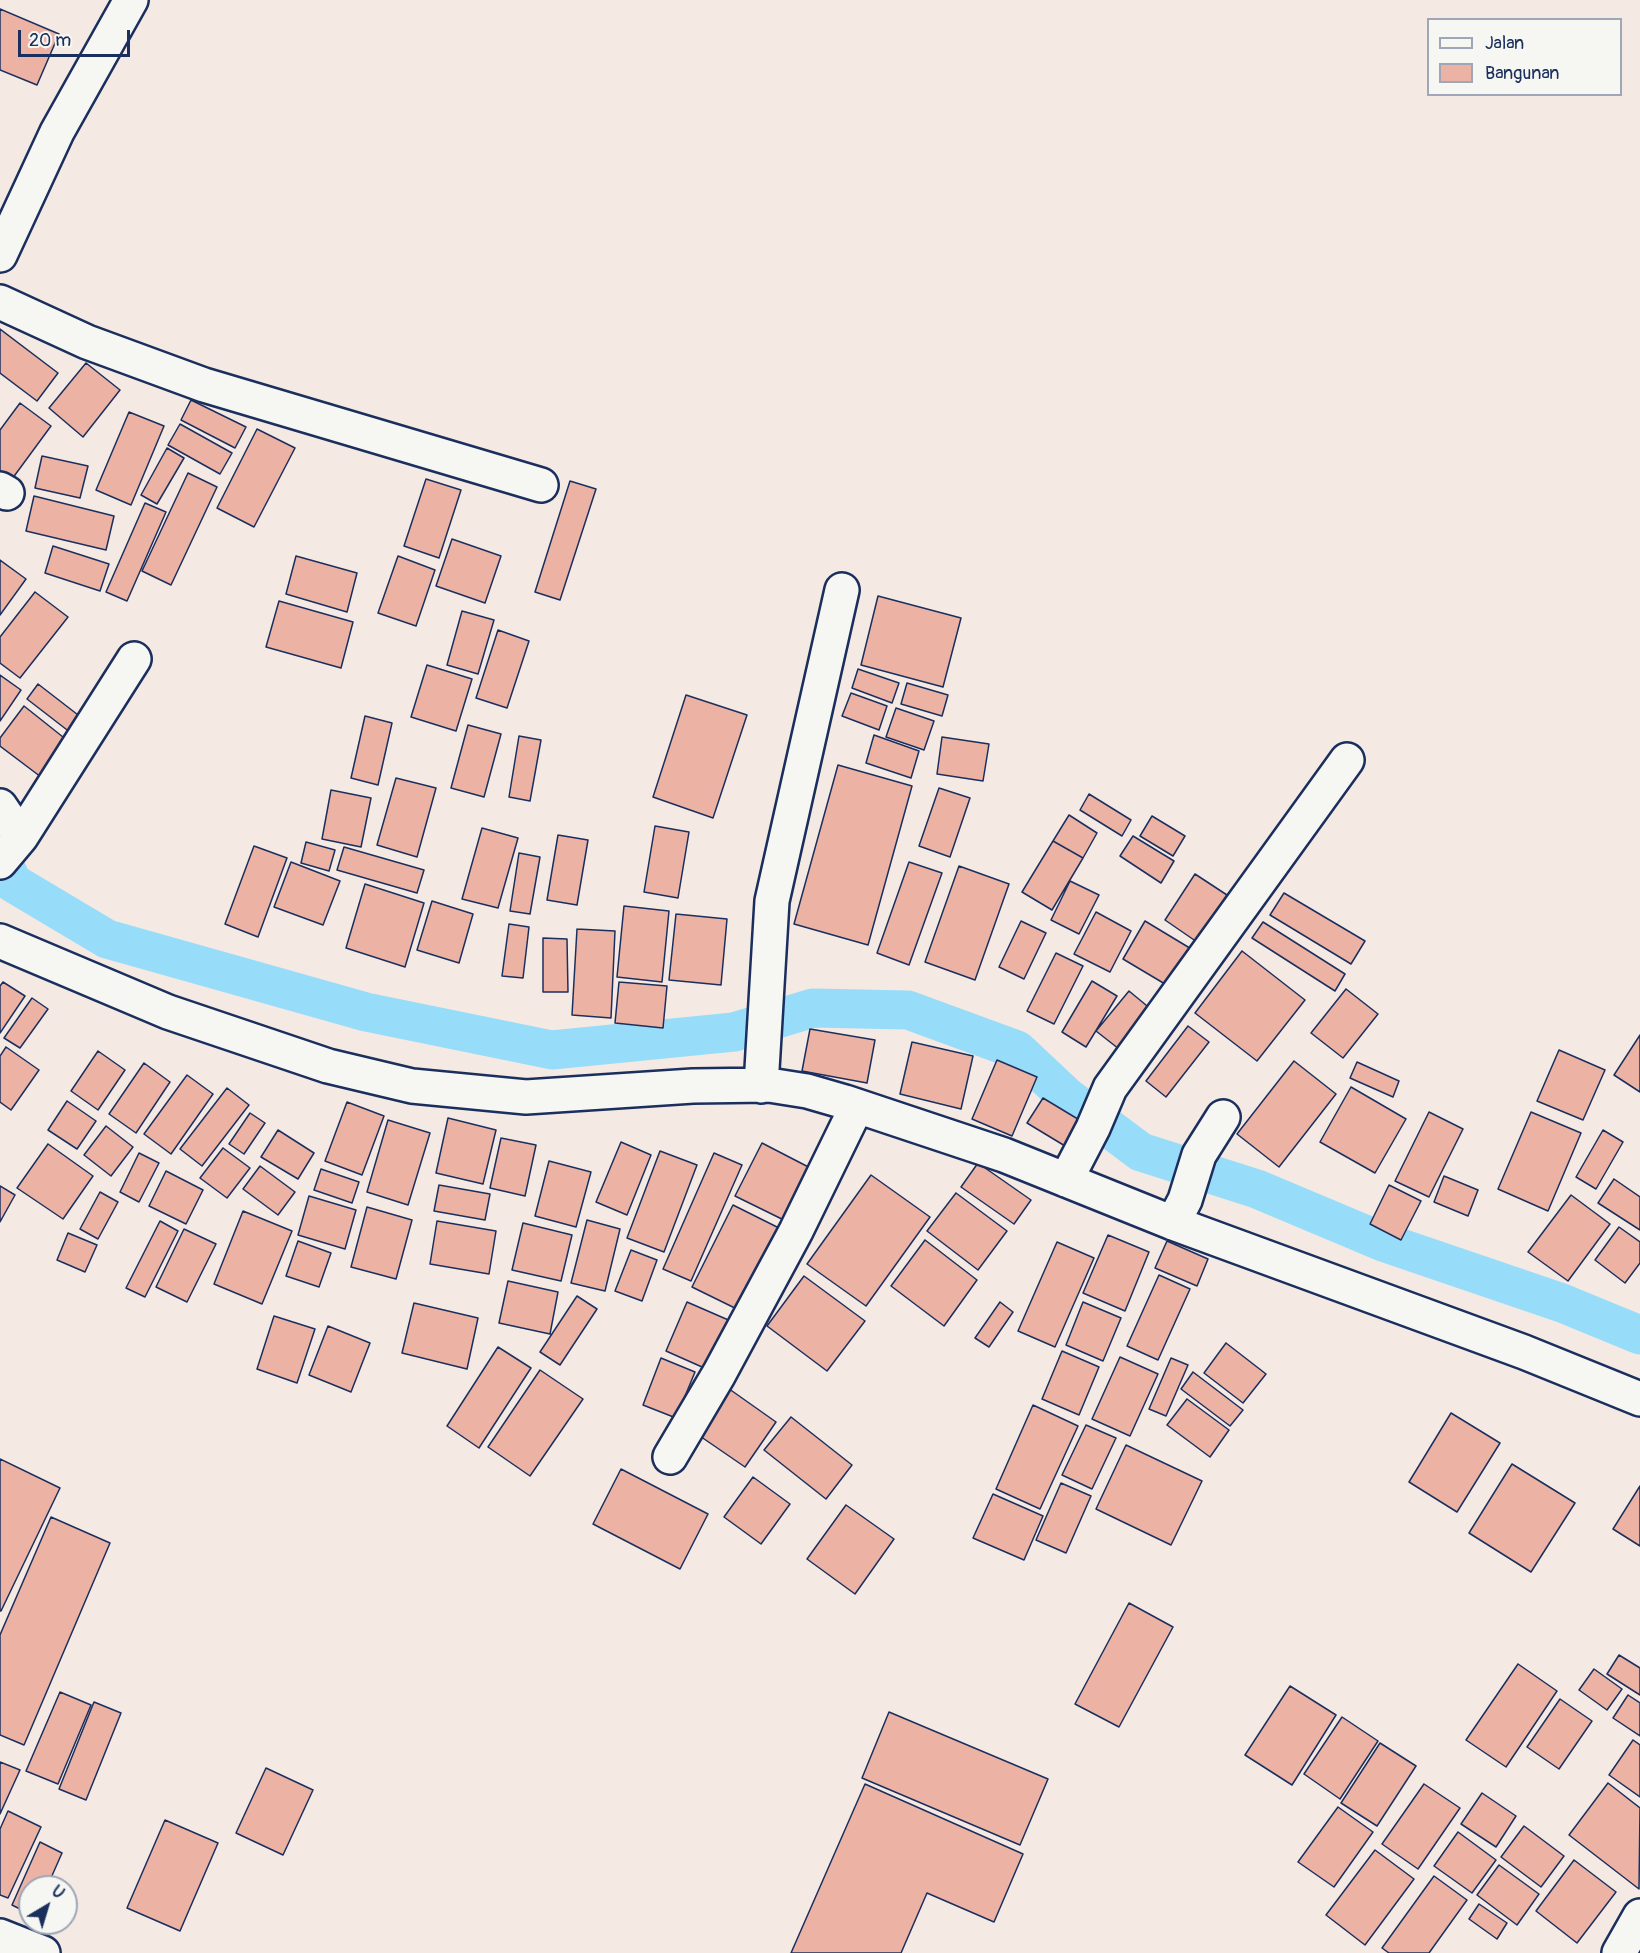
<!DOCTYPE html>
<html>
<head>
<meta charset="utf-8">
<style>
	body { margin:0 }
	#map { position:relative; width:1640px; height:1953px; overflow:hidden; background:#f4e9e3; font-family:Pangolin,sans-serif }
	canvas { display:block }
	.legend { position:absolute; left:1427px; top:18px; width:195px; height:78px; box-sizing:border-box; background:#f6f6f2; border:2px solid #9ea6b7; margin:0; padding:8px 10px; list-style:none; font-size:18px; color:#1b2f5e }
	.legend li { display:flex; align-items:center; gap:12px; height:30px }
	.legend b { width:30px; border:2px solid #9ea6b7 }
	.north { position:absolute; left:18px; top:1875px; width:60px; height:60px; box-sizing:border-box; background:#f6f6f2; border:2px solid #9ea6b7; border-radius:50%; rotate:38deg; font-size:16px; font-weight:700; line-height:24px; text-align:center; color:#1b2f5e }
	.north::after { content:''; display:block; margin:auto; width:21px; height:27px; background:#1b2f5e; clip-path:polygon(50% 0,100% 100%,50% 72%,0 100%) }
	.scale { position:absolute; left:18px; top:30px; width:112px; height:27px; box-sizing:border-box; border:3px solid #1b2f5e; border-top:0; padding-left:8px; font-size:18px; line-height:21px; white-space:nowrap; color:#1b2f5e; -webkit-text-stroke:4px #f6f6f2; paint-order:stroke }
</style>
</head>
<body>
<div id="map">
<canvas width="1640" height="1953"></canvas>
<ul class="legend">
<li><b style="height:8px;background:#f6f6f2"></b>Jalan</li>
<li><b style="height:16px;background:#ecb3a5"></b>Bangunan</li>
</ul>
<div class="north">U</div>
<div class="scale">20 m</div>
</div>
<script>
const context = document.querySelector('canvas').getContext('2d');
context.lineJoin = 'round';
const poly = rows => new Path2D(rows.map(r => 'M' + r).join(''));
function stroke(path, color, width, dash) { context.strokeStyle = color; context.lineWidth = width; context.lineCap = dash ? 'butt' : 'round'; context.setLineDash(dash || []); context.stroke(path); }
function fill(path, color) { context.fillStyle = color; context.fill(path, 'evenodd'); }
stroke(poly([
	[0,857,13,883,107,939,366,1012,552,1050,734,1032,813,1008,908,1010,1017,1050,1066,1096,1141,1152,1257,1189,1383,1242,1562,1303,1640,1335]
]), '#97ddf9', 39);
const building = poly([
	[0,9,59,34,37,85,0,70,0,9],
	[0,329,58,373,37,401,0,373,0,329],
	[86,363,120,390,83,437,49,408,86,363],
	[191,400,246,427,235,448,181,420,191,400],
	[20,403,51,426,12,479,0,471,0,430,20,403],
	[129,412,164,426,131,505,96,490,129,412],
	[180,424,232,453,220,474,168,445,180,424],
	[257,429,295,448,254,527,217,508,257,429],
	[167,448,184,458,157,504,141,495,167,448],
	[42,456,88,466,80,498,35,488,42,456],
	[188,473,217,487,171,585,142,571,188,473],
	[426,479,461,490,439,558,404,546,426,479],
	[570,481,596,489,560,600,535,592,570,481],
	[34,496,114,516,106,550,26,531,34,496],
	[145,503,166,512,127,601,106,592,145,503],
	[452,539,501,556,485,603,436,586,452,539],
	[53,546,109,564,100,591,45,573,53,546],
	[296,556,357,573,347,612,286,594,296,556],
	[398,556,435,570,416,626,378,613,398,556],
	[0,560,26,579,0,615,0,560],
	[35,592,68,617,20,678,0,663,0,637,35,592],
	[878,596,961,618,943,687,861,665,878,596],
	[279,601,353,622,341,668,266,647,279,601],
	[462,611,494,620,478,674,447,665,462,611],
	[498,630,529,641,507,708,476,698,498,630],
	[427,665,472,679,456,731,411,717,427,665],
	[858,669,899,683,892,703,852,688,858,669],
	[0,675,21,690,0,721,0,675],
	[907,683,948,695,942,716,901,704,907,683],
	[38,684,82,718,71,733,27,699,38,684],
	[851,693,887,706,879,730,842,716,851,693],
	[686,695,747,715,713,818,653,797,686,695],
	[24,706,68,741,41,777,0,746,0,738,24,706],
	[896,708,934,721,924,750,886,737,896,708],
	[365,716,392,723,378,785,351,778,365,716],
	[468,725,501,734,484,797,451,788,468,725],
	[874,735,919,751,911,778,866,763,874,735],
	[519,736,541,740,530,801,509,797,519,736],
	[942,737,989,744,983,781,937,774,942,737],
	[838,765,912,786,868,945,794,924,838,765],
	[396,778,436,788,417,857,377,845,396,778],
	[939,788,970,798,950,857,919,846,939,788],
	[331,790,371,798,361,847,322,839,331,790],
	[1089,794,1131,820,1122,836,1080,810,1089,794],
	[1069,815,1097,833,1083,858,1053,841,1069,815],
	[1152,816,1185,836,1173,856,1140,836,1152,816],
	[655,826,689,832,678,898,644,892,655,826],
	[482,828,518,838,498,908,462,899,482,828],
	[558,835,588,840,577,905,547,900,558,835],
	[1133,836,1174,861,1161,883,1120,856,1133,836],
	[1053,841,1083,858,1052,910,1022,892,1053,841],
	[306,842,335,850,329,871,301,863,306,842],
	[254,846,287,858,258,937,225,924,254,846],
	[344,847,424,870,417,893,337,870,344,847],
	[519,853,540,857,530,914,510,911,519,853],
	[291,862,340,881,323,925,274,907,291,862],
	[909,862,942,873,909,965,877,953,909,862],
	[959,866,1009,884,975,980,925,962,959,866],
	[1195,874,1227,895,1197,942,1165,920,1195,874],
	[1070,881,1099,895,1079,934,1051,920,1070,881],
	[365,884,424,903,405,967,346,948,365,884],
	[1284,893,1365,941,1351,964,1270,915,1284,893],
	[432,901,473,914,459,963,417,950,432,901],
	[624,906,669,911,662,982,617,977,624,906],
	[1096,912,1131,931,1110,972,1074,954,1096,912],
	[676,914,727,919,721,985,669,980,676,914],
	[1021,921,1046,933,1024,979,999,967,1021,921],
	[1145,921,1193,950,1170,987,1123,959,1145,921],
	[1263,922,1345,974,1335,991,1252,938,1263,922],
	[509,924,529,927,523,978,502,976,509,924],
	[577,929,615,931,611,1018,572,1015,577,929],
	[543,938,567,939,568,992,543,992,543,938],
	[1242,951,1305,1000,1257,1061,1195,1013,1242,951],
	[1056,953,1083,966,1054,1024,1027,1011,1056,953],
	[1092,981,1117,996,1086,1047,1062,1032,1092,981],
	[3,982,25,996,0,1033,0,986,3,982],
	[619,982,667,986,663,1028,615,1023,619,982],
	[1346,989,1378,1014,1343,1058,1311,1033,1346,989],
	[1129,991,1152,1010,1119,1049,1096,1031,1129,991],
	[32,998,48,1009,20,1048,4,1038,32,998],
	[1188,1026,1209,1042,1166,1097,1146,1081,1188,1026],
	[810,1029,875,1040,867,1083,802,1071,810,1029],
	[1640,1035,1640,1092,1614,1075,1640,1035],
	[912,1042,973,1056,961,1109,900,1094,912,1042],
	[6,1047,39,1070,11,1110,0,1102,0,1056,6,1047],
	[1559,1050,1605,1070,1583,1120,1537,1101,1559,1050],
	[98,1051,125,1070,98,1110,71,1091,98,1051],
	[997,1060,1037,1077,1012,1136,972,1119,997,1060],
	[1294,1061,1336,1094,1279,1167,1237,1134,1294,1061],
	[1357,1062,1399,1081,1393,1097,1350,1078,1357,1062],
	[144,1063,170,1082,136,1133,109,1114,144,1063],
	[187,1075,213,1094,171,1154,144,1134,187,1075],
	[1351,1087,1406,1119,1375,1173,1320,1142,1351,1087],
	[227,1088,249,1105,202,1166,180,1149,227,1088],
	[1043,1098,1091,1127,1075,1152,1027,1123,1043,1098],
	[67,1101,96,1121,77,1149,48,1130,67,1101],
	[347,1102,384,1116,362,1175,325,1161,347,1102],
	[1429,1112,1463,1129,1429,1197,1395,1181,1429,1112],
	[1531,1112,1581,1133,1548,1211,1498,1189,1531,1112],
	[250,1113,265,1123,244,1154,229,1144,250,1113],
	[448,1118,496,1130,483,1184,436,1173,448,1118],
	[388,1120,430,1133,408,1205,367,1192,388,1120],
	[106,1126,133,1147,111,1176,84,1155,106,1126],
	[278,1130,314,1153,298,1179,261,1157,278,1130],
	[1603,1130,1623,1142,1596,1189,1576,1177,1603,1130],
	[501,1138,536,1145,525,1196,490,1188,501,1138],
	[621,1142,651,1155,627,1215,596,1202,621,1142],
	[762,1143,822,1174,796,1226,735,1196,762,1143],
	[48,1144,93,1176,63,1219,17,1188,48,1144],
	[223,1148,250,1168,227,1198,200,1178,223,1148],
	[660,1151,697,1165,664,1252,627,1238,660,1151],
	[139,1153,159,1163,139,1202,120,1192,139,1153],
	[714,1153,742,1165,691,1281,663,1269,714,1153],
	[549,1161,591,1172,576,1227,535,1216,549,1161],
	[978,1163,1031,1200,1014,1224,961,1187,978,1163],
	[260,1166,295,1192,278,1215,243,1189,260,1166],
	[321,1169,359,1182,352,1203,314,1190,321,1169],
	[166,1171,203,1190,186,1224,149,1206,166,1171],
	[871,1175,930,1217,866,1306,807,1264,871,1175],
	[1444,1176,1478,1190,1468,1216,1434,1202,1444,1176],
	[1614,1179,1640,1197,1640,1230,1598,1203,1614,1179],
	[439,1185,490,1194,485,1220,434,1211,439,1185],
	[1389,1185,1421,1201,1401,1240,1370,1224,1389,1185],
	[0,1186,15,1195,0,1222,0,1186],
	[100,1192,118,1202,98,1239,80,1229,100,1192],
	[956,1193,1007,1231,978,1270,927,1231,956,1193],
	[1571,1195,1610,1224,1568,1281,1528,1252,1571,1195],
	[309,1196,356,1210,345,1249,298,1235,309,1196],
	[733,1205,787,1232,747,1314,692,1287,733,1205],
	[367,1207,412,1220,396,1279,351,1267,367,1207],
	[243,1211,292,1231,262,1304,214,1284,243,1211],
	[587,1220,620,1229,605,1291,571,1283,587,1220],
	[160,1221,178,1231,145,1297,126,1288,160,1221],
	[437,1221,496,1231,489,1274,430,1264,437,1221],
	[523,1223,572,1235,561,1281,512,1270,523,1223],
	[1619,1227,1640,1242,1640,1263,1625,1283,1595,1260,1619,1227],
	[184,1229,216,1244,187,1302,156,1287,184,1229],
	[68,1233,97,1245,85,1272,57,1260,68,1233],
	[1108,1235,1149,1252,1125,1311,1083,1293,1108,1235],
	[925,1240,977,1280,944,1326,891,1286,925,1240],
	[298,1241,331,1253,319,1287,286,1276,298,1241],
	[1167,1241,1208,1259,1197,1286,1155,1268,1167,1241],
	[1057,1242,1094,1258,1055,1347,1018,1331,1057,1242],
	[631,1250,657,1260,642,1301,615,1291,631,1250],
	[1159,1275,1190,1289,1158,1360,1127,1346,1159,1275],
	[804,1276,865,1321,827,1371,767,1326,804,1276],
	[508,1281,558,1292,550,1334,499,1323,508,1281],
	[577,1296,597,1309,560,1365,540,1352,577,1296],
	[687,1302,733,1322,711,1371,666,1351,687,1302],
	[1000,1302,1013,1312,989,1347,975,1338,1000,1302],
	[1083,1302,1121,1318,1103,1361,1066,1345,1083,1302],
	[414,1303,478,1318,467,1369,402,1353,414,1303],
	[274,1316,315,1329,297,1383,257,1369,274,1316],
	[328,1326,370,1343,351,1392,309,1375,328,1326],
	[1226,1343,1266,1374,1243,1403,1204,1373,1226,1343],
	[498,1347,531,1368,479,1448,447,1426,498,1347],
	[1062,1351,1099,1367,1079,1415,1042,1399,1062,1351],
	[1120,1357,1158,1374,1130,1436,1092,1419,1120,1357],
	[661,1358,695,1372,676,1418,643,1405,661,1358],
	[1171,1358,1188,1365,1166,1416,1149,1409,1171,1358],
	[540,1370,583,1399,530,1476,488,1447,540,1370],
	[1193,1372,1243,1410,1230,1426,1181,1389,1193,1372],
	[725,1386,776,1422,745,1467,694,1432,725,1386],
	[1187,1399,1229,1430,1210,1457,1167,1425,1187,1399],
	[1033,1405,1078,1426,1040,1509,996,1489,1033,1405],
	[1451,1413,1500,1443,1457,1512,1409,1482,1451,1413],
	[791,1417,852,1465,826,1499,764,1450,791,1417],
	[1086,1425,1116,1438,1092,1489,1062,1475,1086,1425],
	[1126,1445,1202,1481,1171,1545,1096,1509,1126,1445],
	[0,1459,60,1488,1,1611,0,1611,0,1459],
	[1512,1464,1575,1503,1531,1572,1469,1533,1512,1464],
	[621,1469,708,1514,680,1569,593,1524,621,1469],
	[753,1477,790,1504,761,1544,724,1517,753,1477],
	[1061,1483,1091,1496,1066,1553,1036,1540,1061,1483],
	[1640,1486,1640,1546,1613,1529,1640,1486],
	[993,1494,1043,1516,1024,1560,973,1538,993,1494],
	[846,1505,894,1539,855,1594,807,1559,846,1505],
	[51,1517,110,1543,24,1745,0,1735,0,1635,51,1517],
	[1129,1603,1173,1627,1119,1727,1075,1704,1129,1603],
	[1619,1655,1640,1668,1640,1695,1607,1674,1619,1655],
	[1518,1664,1557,1691,1506,1767,1466,1740,1518,1664],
	[1594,1669,1622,1689,1607,1710,1579,1690,1594,1669],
	[1290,1686,1336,1715,1292,1785,1245,1755,1290,1686],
	[60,1692,91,1705,58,1784,26,1771,60,1692],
	[1628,1695,1640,1703,1640,1736,1613,1718,1628,1695],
	[1560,1699,1592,1721,1559,1769,1527,1747,1560,1699],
	[94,1702,121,1713,86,1800,59,1789,94,1702],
	[889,1712,1048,1779,1020,1845,862,1778,889,1712],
	[1342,1717,1378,1741,1340,1799,1304,1774,1342,1717],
	[1633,1740,1640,1745,1640,1797,1609,1775,1633,1740],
	[1380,1743,1416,1766,1377,1826,1341,1803,1380,1743],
	[0,1762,20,1770,0,1814,0,1762],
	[266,1768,313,1790,283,1855,236,1833,266,1768],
	[1608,1783,1640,1808,1639,1889,1569,1835,1608,1783],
	[865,1784,1023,1854,994,1922,927,1893,901,1953,791,1953,865,1784],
	[1424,1784,1460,1808,1418,1869,1382,1844,1424,1784],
	[1482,1793,1516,1816,1496,1847,1461,1824,1482,1793],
	[1338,1807,1373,1832,1334,1887,1298,1862,1338,1807],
	[8,1811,41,1827,8,1898,0,1895,0,1829,8,1811],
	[165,1820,218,1843,180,1931,127,1908,165,1820],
	[1524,1826,1564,1856,1541,1887,1501,1857,1524,1826],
	[1458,1832,1496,1860,1472,1893,1434,1866,1458,1832],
	[40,1842,62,1853,47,1887,30,1887,30,1914,12,1905,40,1842],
	[1375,1850,1414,1879,1365,1945,1326,1915,1375,1850],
	[1574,1860,1616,1892,1577,1943,1536,1911,1574,1860],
	[1499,1865,1539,1894,1517,1925,1477,1895,1499,1865],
	[1434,1876,1467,1900,1429,1953,1389,1953,1382,1948,1434,1876],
	[1479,1904,1507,1923,1497,1939,1469,1919,1479,1904]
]);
fill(building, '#ecb3a5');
stroke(building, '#1b2f5e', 1.5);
const minor = poly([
	[0,255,57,132,131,0],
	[0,302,87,342,204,385,541,485],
	[0,489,7,493],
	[0,806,21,837,0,862],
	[21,837,134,659],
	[0,941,168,1012,328,1066,412,1086,526,1097,693,1086,769,1085,807,1091,845,1102,1004,1155,1173,1223,1524,1352,1640,1399],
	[761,1086,772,901,842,590],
	[1066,1180,1093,1128,1110,1088,1347,760],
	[1173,1223,1185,1200,1199,1155,1223,1117],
	[670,1457,719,1374,796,1231,857,1106],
	[0,1936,43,1953],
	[1619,1953,1640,1916]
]);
stroke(minor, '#1b2f5e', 38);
stroke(minor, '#f6f6f2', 33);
</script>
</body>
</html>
